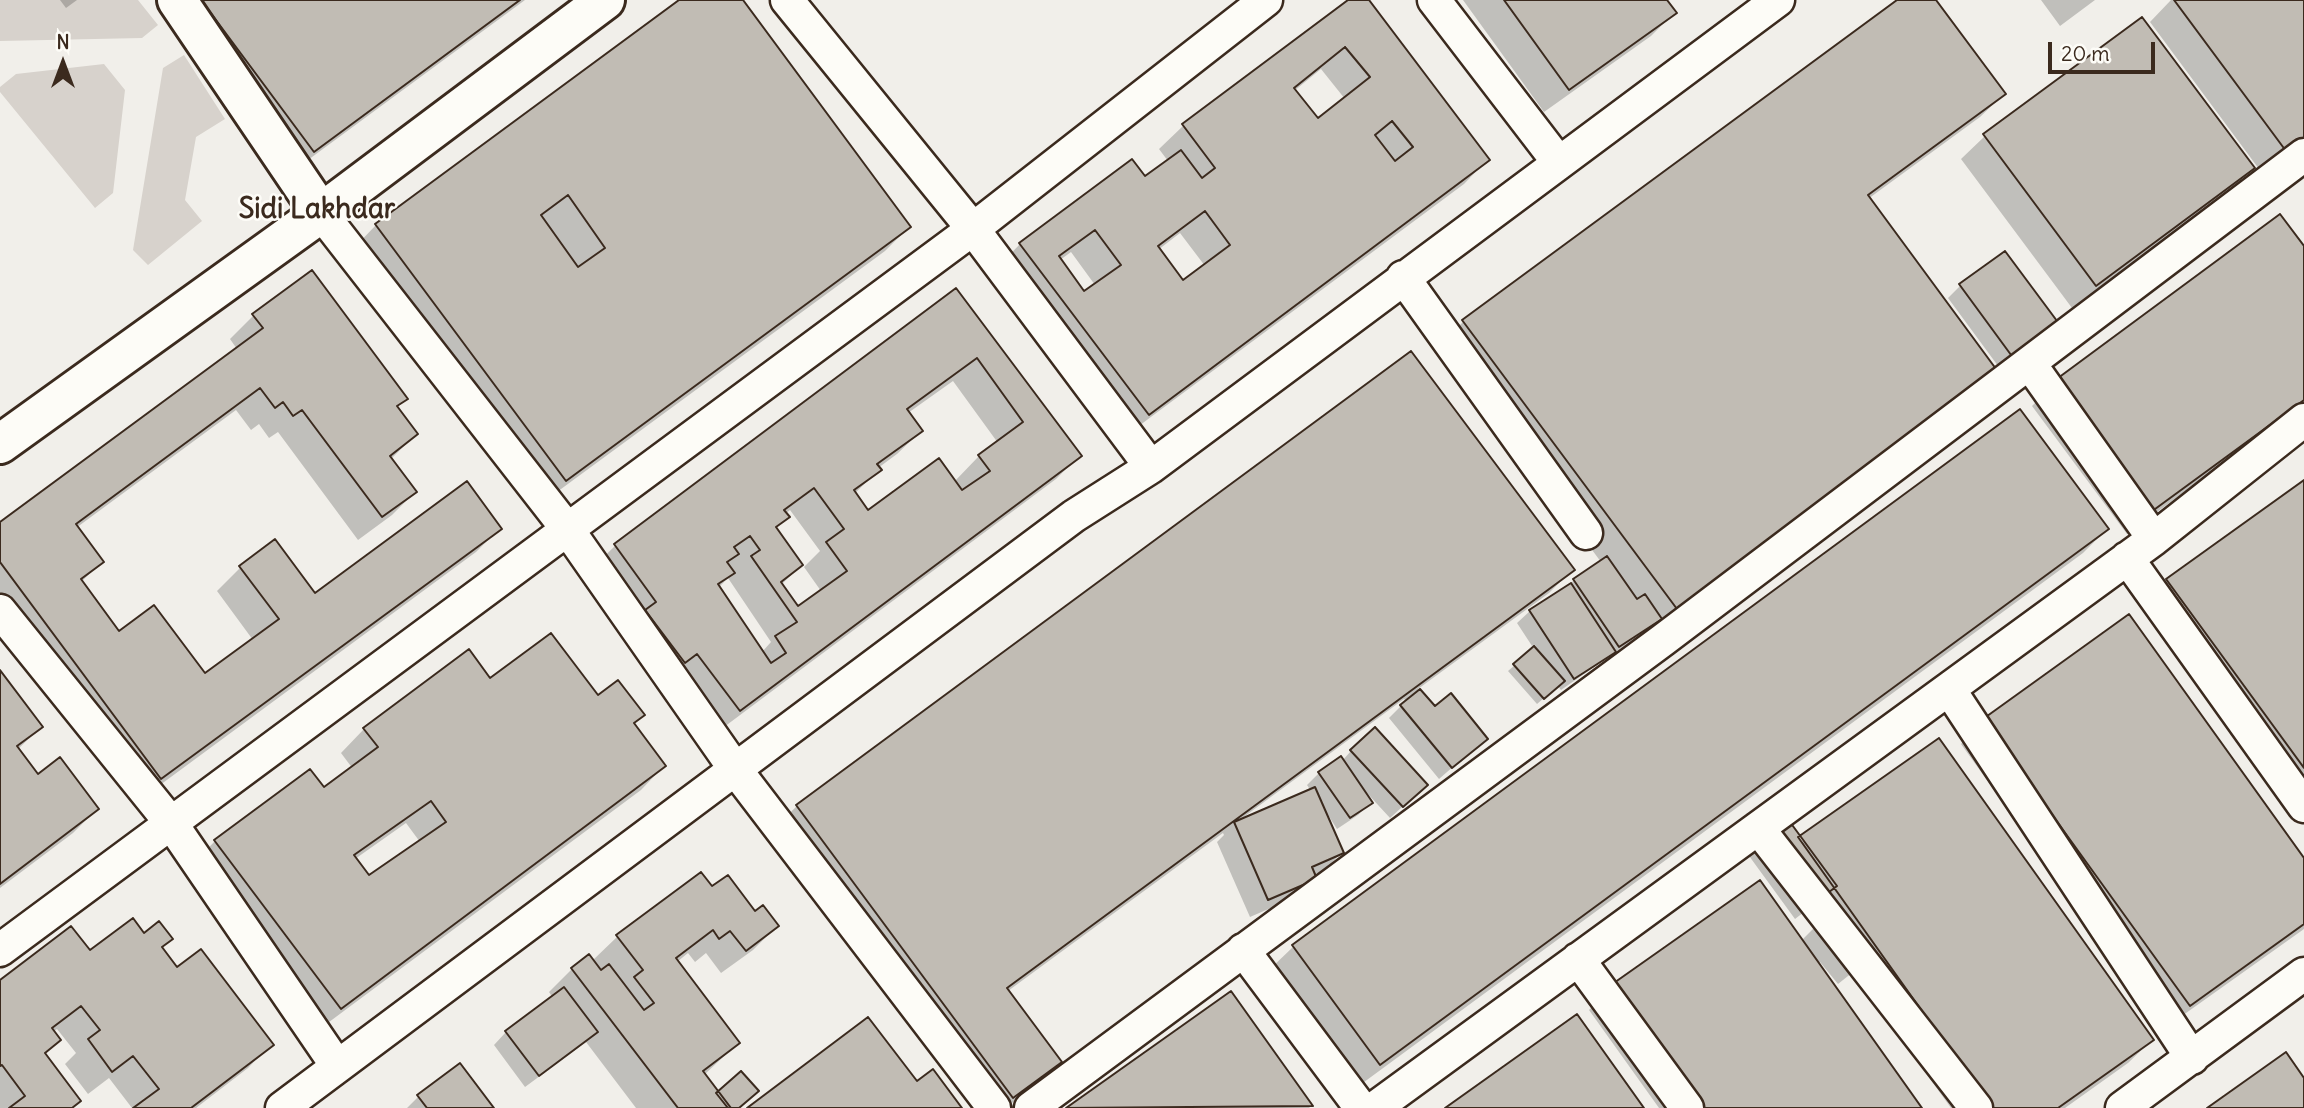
<!DOCTYPE html>
<html>
<head>
<meta charset="utf-8">
<style>
	body { margin:0 }
	#map { position:relative; width:2304px; height:1108px; overflow:hidden; background:#f1efea; font-family:Delius,sans-serif }
	canvas { display:block }
	.north { position:absolute; left:28px; top:28px; width:70px; height:70px; -webkit-text-stroke:5px #fdfcf7; paint-order:stroke; rotate:0deg; font-size:19px; font-weight:700; line-height:28px; text-align:center; color:#3b2a1e }
	.north::after { content:''; display:block; margin:auto; width:24px; height:32px; background:#3b2a1e; clip-path:polygon(50% 0,100% 100%,50% 72%,0 100%) }
	.scale { position:absolute; left:2048px; top:42px; width:107px; height:32px; box-sizing:border-box; border:4px solid #3b2a1e; border-top:0; padding-left:9px; font-size:21px; line-height:24px; white-space:nowrap; color:#3b2a1e; -webkit-text-stroke:5px #fdfcf7; paint-order:stroke }
</style>
</head>
<body>
<div id="map">
<canvas width="2304" height="1108"></canvas>
<div class="north">N</div>
<div class="scale">20 m</div>
</div>
<script>
const context = document.querySelector('canvas').getContext('2d');
context.lineJoin = 'round';
function fill(path, color) { context.fillStyle = color; context.fill(path, 'evenodd'); }
const poly = rows => new Path2D(rows.map(r => 'M' + r).join(''));
function stroke(path, color, width, dash) { context.strokeStyle = color; context.lineWidth = width; context.lineCap = dash ? 'butt' : 'round'; context.setLineDash(dash || []); context.stroke(path); }
function write(font, color, halo, rows, align = 'center') {
  context.font = font + ' Delius,sans-serif'; context.lineWidth = 5; context.setLineDash([]); context.textBaseline = 'middle'; context.strokeStyle = halo; context.fillStyle = color; for (const [text, x, y, turn = 0] of rows) {
    context.save(); context.translate(x, y); context.rotate((+turn || 0) * Math.PI / 180); context.textAlign = isNaN(turn) ? turn : align; if (halo) context.strokeText(text, 0, 0); context.fillText(text, 0, 0); context.restore();
  }
}
fill(poly([
	[0,0,138,0,158,25,142,38,0,41],
	[184,55,225,119,196,137,185,200,202,221,148,265,133,250,163,68],
	[104,64,125,90,113,193,95,208,0,92,0,87,16,74]
]), '#d7d2cc');
fill(poly([
	[60,0,77,0,66,8],
	[159,0,525,0,289,174],
	[682,0,740,0,909,227,885,251,542,503,353,249,376,225],
	[1351,0,1367,0,1487,160,1464,184,1124,437,997,268,1020,244,1145,178,1168,161,1159,149,1183,126],
	[1321,69,1345,99,1318,120,1294,91],
	[1180,233,1205,266,1183,282,1158,250],
	[1071,252,1095,285,1084,293,1060,260],
	[1463,0,1665,0,1674,13,1651,36,1544,112],
	[1900,0,1934,0,2004,94,1980,117,1868,199,1997,372,1653,631,1650,628,1561,690,1558,686,1537,704,1508,671,1534,649,1517,623,1530,611,1601,562,1440,345,1464,321],
	[2041,0,2095,0,2060,26],
	[2171,0,2304,0,2304,142,2262,173,2150,22],
	[1985,136,2253,168,2229,192,2072,308,1961,159],
	[2304,249,2304,404,2127,534,2032,406,2055,383],
	[1960,286,2058,325,2001,370,1948,298],
	[956,291,1080,455,1056,479,716,733,591,569,615,546],
	[953,381,998,443,979,456,954,482,867,512,854,494,879,470,878,468,897,454,921,431,908,413],
	[790,510,820,551,804,567,821,591,798,608,781,585,801,565,775,529,787,517,785,514],
	[728,578,771,642,762,652,718,588],
	[253,316,406,398,396,408,416,434,391,459,415,492,392,515,358,540,278,432,269,438,259,424,251,430,236,410,76,528,102,562,81,582,119,633,205,675,253,640,217,591,241,567,315,596,500,528,476,552,137,802,0,617,0,524,237,349,230,339],
	[2019,412,2107,529,2083,553,1356,1088,1269,970,1293,947],
	[2304,482,2304,823,2144,604,2167,580],
	[1572,570,1549,593,1418,689,1434,709,1486,738,1439,779,1389,718,1406,701,1404,699,1241,819,1311,791,1307,785,1319,773,1342,761,1351,751,1413,797,1390,818,1367,793,1365,795,1370,803,1358,815,1337,829,1328,815,1326,816,1342,852,1324,871,1313,875,1315,879,1296,897,1250,917,1217,842,1224,835,1223,833,1008,991,1060,1062,1036,1085,1005,1108,773,829,797,806],
	[0,673,41,727,17,750,37,776,97,809,73,833,0,888],
	[490,680,597,698,633,724,664,766,641,790,317,1031,192,865,215,841,324,790,353,769,341,753,364,729],
	[406,823,420,842,368,878,355,859],
	[1984,720,2304,861,2304,929,2165,1028,1961,744],
	[1736,838,1798,839,2152,1040,2128,1063,2065,1108,1951,1108,1853,972,1838,984,1820,962,1817,964,1920,1108,1659,1108,1589,1010,1612,987,1801,941,1819,923,1808,909,1795,919],
	[712,889,777,926,753,950,721,973,706,953,695,962,688,953,677,962,738,1043,704,1075,718,1093,738,1108,636,1108,586,1042,525,1087,494,1045,506,1032,553,998,549,992,572,969,592,961,618,936],
	[144,935,170,939,161,948,177,969,271,1044,248,1068,196,1108,132,1108,109,1078,88,1094,65,1064,76,1053,57,1029,53,1032,59,1040,44,1055,79,1101,72,1108,0,1108,0,982],
	[1231,994,1311,1106,1309,1108,1069,1108],
	[419,1096,492,1108,407,1108]
]), '#0003');
const building = poly([
	[201,0,520,0,314,152,201,0],
	[679,0,743,0,911,227,566,481,375,224,679,0],
	[568,195,605,248,578,267,541,215,568,195],
	[1348,0,1369,0,1490,160,1149,415,1019,243,1132,159,1145,176,1181,150,1202,178,1215,168,1182,124,1348,0],
	[1345,47,1370,77,1318,118,1294,88,1345,47],
	[1392,121,1413,147,1395,161,1375,135,1392,121],
	[1205,211,1230,245,1183,280,1158,246,1205,211],
	[1095,230,1121,265,1084,291,1059,256,1095,230],
	[1504,0,1667,0,1677,13,1569,90,1504,0],
	[1897,0,1936,0,2006,94,1868,195,1999,373,1677,609,1462,320,1897,0],
	[2174,0,2304,0,2304,138,2286,151,2174,0],
	[2142,17,2255,168,2096,286,1983,134,2142,17],
	[2280,214,2304,246,2304,400,2151,512,2054,381,2280,214],
	[2005,251,2060,325,2014,359,1959,284,2005,251],
	[312,270,408,399,397,406,418,434,390,456,417,492,382,517,302,410,293,416,283,402,275,408,260,388,76,524,104,562,81,579,119,631,154,605,205,673,279,619,239,566,275,539,315,593,467,481,502,529,161,779,0,562,0,522,263,328,252,314,312,270],
	[956,288,1082,456,740,711,697,654,685,663,645,610,656,602,614,544,956,288],
	[977,358,1023,422,978,455,990,471,962,490,939,458,868,510,854,490,882,470,877,464,923,431,907,409,977,358],
	[814,488,844,529,826,542,847,571,798,606,781,582,803,565,776,527,790,517,784,510,814,488],
	[750,536,760,550,751,556,797,622,775,636,786,653,771,663,718,584,735,573,727,562,739,554,734,547,750,536],
	[1411,351,1575,570,1007,988,1062,1062,1013,1098,796,805,1411,351],
	[2020,409,2109,529,1380,1065,1292,945,2020,409],
	[2304,480,2304,768,2166,579,2304,480],
	[1607,556,1637,599,1645,594,1662,619,1619,647,1573,579,1607,556],
	[1571,583,1616,652,1574,679,1529,610,1571,583],
	[2129,614,2304,858,2304,924,2190,1006,1983,719,2129,614],
	[551,633,598,695,618,680,645,715,634,723,666,766,341,1009,214,840,310,769,324,787,378,747,363,728,469,649,490,678,551,633],
	[431,801,446,822,369,875,354,855,431,801],
	[1534,646,1565,681,1544,699,1513,664,1534,646],
	[0,670,43,727,17,746,38,774,60,757,99,809,0,884,0,670],
	[1420,689,1435,706,1451,693,1488,739,1452,768,1400,705,1420,689],
	[1375,727,1428,785,1403,807,1350,750,1375,727],
	[1939,738,2154,1040,2058,1108,1991,1108,1798,837,1939,738],
	[1341,756,1373,803,1350,818,1318,772,1341,756],
	[1315,787,1344,853,1312,867,1317,879,1268,900,1234,822,1315,787],
	[1776,803,1837,886,1808,908,1747,825,1776,803],
	[701,872,712,886,728,875,755,911,763,905,779,926,746,951,730,931,719,939,713,930,676,958,740,1043,703,1071,731,1108,678,1108,571,968,589,954,601,970,609,964,644,1010,654,1003,634,977,643,970,616,935,701,872],
	[1760,880,1922,1108,1699,1108,1611,985,1760,880],
	[133,918,144,933,159,921,173,939,162,947,177,967,201,949,274,1045,191,1108,133,1108,159,1089,133,1056,112,1072,88,1039,100,1030,81,1006,52,1028,61,1040,45,1053,81,1101,72,1108,9,1108,25,1096,2,1065,0,1066,0,980,71,926,90,950,133,918],
	[564,987,598,1032,539,1076,505,1031,564,987],
	[1231,991,1313,1106,1066,1108,1231,991],
	[1577,1014,1644,1108,1445,1108,1577,1014],
	[868,1017,917,1081,933,1069,962,1108,747,1108,868,1017],
	[2286,1052,2304,1078,2304,1108,2207,1108,2286,1052],
	[460,1063,494,1108,427,1108,417,1095,460,1063],
	[741,1071,759,1091,739,1108,728,1108,716,1093,741,1071]
]);
fill(building, '#c1bcb4');
stroke(building, '#3b2a1e', 2);
const minor = poly([
	[787,0,973,229,1151,467],
	[1434,0,1559,163],
	[321,213,568,530,735,769,994,1108],
	[1403,277,1586,533],
	[2030,364,2154,539],
	[2127,558,2304,806],
	[0,611,171,823,337,1066],
	[1949,689,2192,1058],
	[1758,828,1976,1108],
	[0,950,973,229,1266,0],
	[1243,950,1361,1108],
	[1578,959,1687,1108],
	[282,1108,1074,516,1151,467,1778,0],
	[1031,1108,1663,640,2304,155],
	[1375,1108,2154,539,2304,420],
	[2122,1108,2304,974]
]);
const secondary = poly([
	[177,0,321,213]
]);
const primary = poly([
	[0,444,321,213,605,0]
]);
stroke(minor, '#3b2a1e', 37);
stroke(secondary, '#3b2a1e', 44);
stroke(primary, '#3b2a1e', 44);
stroke(minor, '#fdfcf7', 32);
stroke(secondary, '#fdfcf7', 38);
stroke(primary, '#fdfcf7', 38);
write('bold 28px', '#3b2a1e', '#fdfcf7', [
	["Sidi Lakhdar",317,210]
]);
</script>
</body>
</html>
